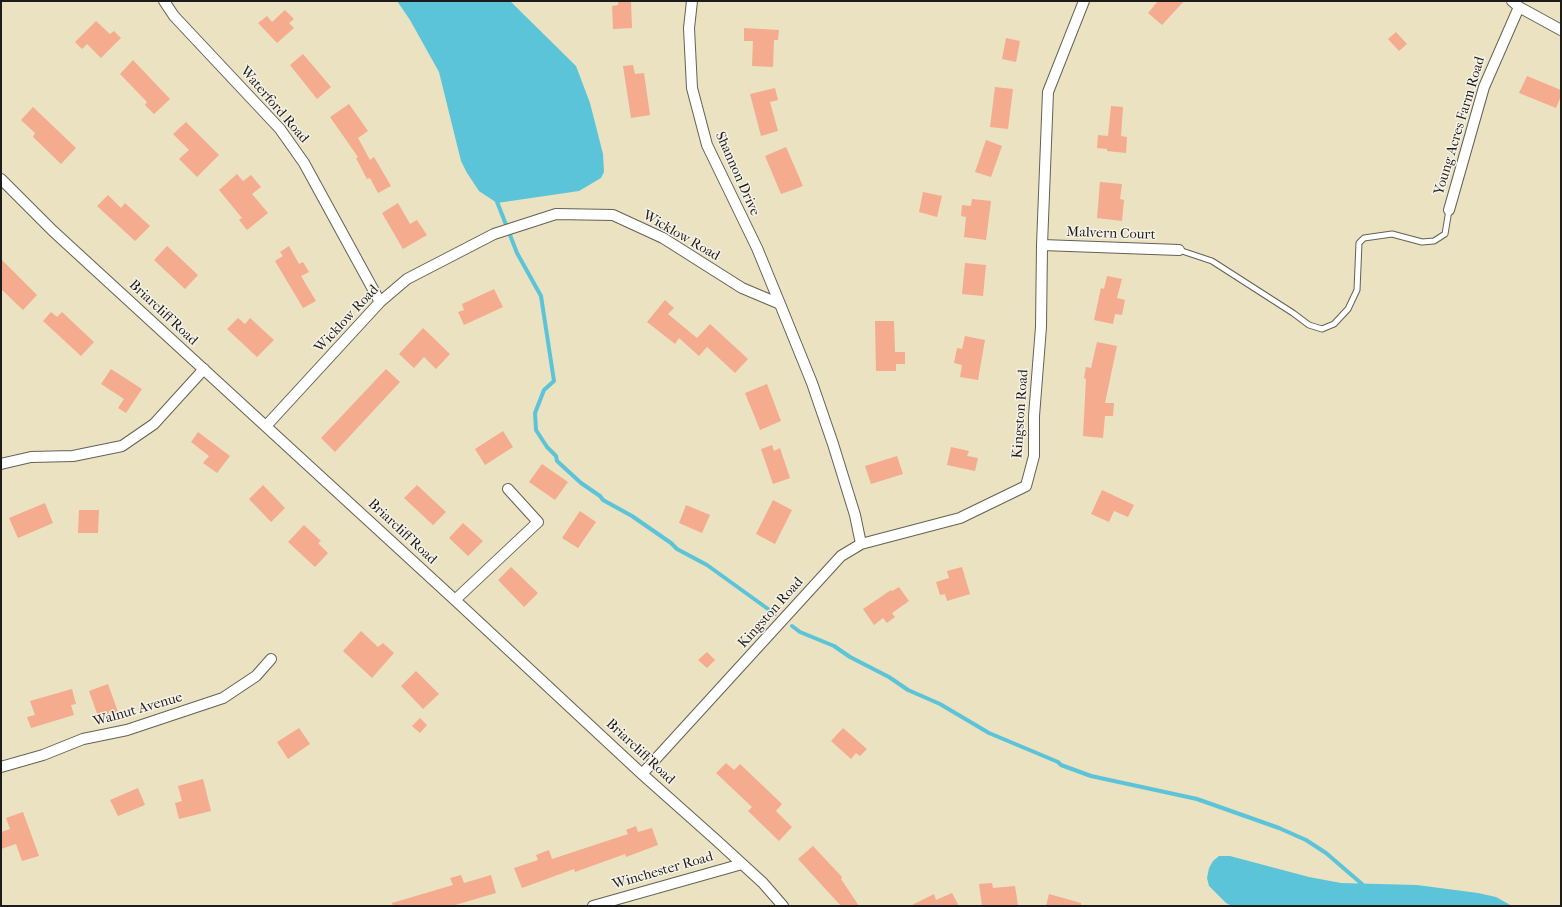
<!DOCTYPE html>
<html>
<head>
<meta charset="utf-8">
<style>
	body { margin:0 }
	#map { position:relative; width:1562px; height:907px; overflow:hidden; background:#eae2c0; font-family:"IM FELL French Canon",serif }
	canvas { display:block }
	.frame { position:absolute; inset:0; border:2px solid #1c1c1c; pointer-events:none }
</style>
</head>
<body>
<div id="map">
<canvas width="1562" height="907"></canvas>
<div class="frame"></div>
</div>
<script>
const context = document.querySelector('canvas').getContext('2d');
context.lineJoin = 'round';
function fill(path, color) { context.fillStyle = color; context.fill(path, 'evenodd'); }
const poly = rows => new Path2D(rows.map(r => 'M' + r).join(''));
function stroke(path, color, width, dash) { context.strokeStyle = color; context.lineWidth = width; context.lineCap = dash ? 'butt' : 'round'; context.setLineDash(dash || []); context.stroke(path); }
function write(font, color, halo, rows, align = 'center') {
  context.font = font + ' "IM FELL French Canon",serif'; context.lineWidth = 3; context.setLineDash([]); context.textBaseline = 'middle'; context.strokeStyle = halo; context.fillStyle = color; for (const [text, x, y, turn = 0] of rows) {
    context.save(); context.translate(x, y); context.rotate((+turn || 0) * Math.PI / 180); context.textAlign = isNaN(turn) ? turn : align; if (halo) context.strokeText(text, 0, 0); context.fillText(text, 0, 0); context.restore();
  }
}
fill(poly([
	[397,1,510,1,576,66,590,103,603,154,604,172,601,178,579,191,497,203,479,191,467,173,461,161,439,72,410,20],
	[1219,856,1230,856,1309,877,1341,883,1417,885,1478,893,1496,897,1512,906,1232,906,1226,903,1209,886,1207,878,1209,868,1213,861]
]), '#5cc4d9');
stroke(poly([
	[496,199,517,253,541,296,554,381,544,390,535,413,536,430,547,447,556,456,557,461,581,483,600,496,603,500,632,516,671,543,677,549,707,565,775,614],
	[792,626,800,632,834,646,850,657,889,677,908,690,940,704,989,733,1058,762,1061,765,1091,776,1197,799,1279,828,1306,840,1326,853,1362,884]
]), '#5cc4d9', 4);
fill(poly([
	[618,1,631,1,632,28,613,29,612,6,618,5],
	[1158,1,1184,1,1162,25,1148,13],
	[285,10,294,19,289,23,294,28,277,43,258,23,267,16,272,22],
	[96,21,110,34,114,31,121,38,101,58,87,44,82,49,75,42],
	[744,28,779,30,778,40,774,40,773,67,752,66,753,41,744,41],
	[1396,32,1407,44,1399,51,1388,39],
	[1006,38,1020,41,1016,62,1002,59],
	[303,54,331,87,317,99,290,65],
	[133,60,170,99,154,114,145,105,147,102,120,74],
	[633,65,635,74,644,73,650,115,631,118,623,66],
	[1527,76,1561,90,1561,96,1556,108,1519,93],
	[995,87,1013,89,1008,129,990,127],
	[775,88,778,100,770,102,778,131,761,136,750,94],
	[349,104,368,131,358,138,370,160,374,157,391,186,378,193,370,178,367,179,356,158,358,157,330,117],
	[1111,106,1123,107,1121,136,1127,137,1126,153,1107,151,1107,149,1097,148,1098,135,1108,136],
	[33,107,76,148,61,164,33,137,35,133,21,120],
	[186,122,219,155,197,177,179,159,189,150,173,134],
	[986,140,1002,146,991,177,975,172],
	[786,147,803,186,781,194,765,156],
	[237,174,243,181,251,175,261,187,252,194,268,213,247,230,239,220,242,218,219,190],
	[1100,182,1122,184,1120,199,1124,200,1122,221,1097,218],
	[923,192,942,196,937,217,919,212],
	[108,195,121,208,125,203,150,226,135,241,97,206],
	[972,199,991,201,986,240,964,237,966,217,961,216,962,205,971,206],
	[398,203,410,224,417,220,427,235,403,249,382,213],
	[167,246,198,275,185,289,154,260],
	[289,246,299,264,303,262,309,272,301,276,316,301,303,308,275,261,283,256,280,252],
	[1,259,37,295,23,310,1,289],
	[965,263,986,265,983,296,962,294],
	[1107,276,1122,279,1117,298,1125,300,1122,315,1115,314,1113,324,1094,320,1101,288,1104,289],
	[494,289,503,307,464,325,458,312,464,310,462,304],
	[665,300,674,308,668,314,697,338,710,324,748,359,735,373,707,347,699,356,679,338,675,344,647,322],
	[51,312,57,317,62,312,94,342,81,356,43,321],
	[238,318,245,324,250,318,274,340,257,357,227,329],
	[875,321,894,321,895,352,905,352,905,364,896,364,896,371,876,371],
	[423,328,450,354,436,369,424,357,414,368,399,354],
	[965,336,985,340,978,380,960,377,962,365,954,363,957,348,962,349],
	[1097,342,1117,346,1105,403,1114,403,1113,416,1105,416,1103,438,1083,436,1086,379,1084,378,1086,367,1091,368],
	[111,369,142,389,126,413,118,408,124,399,101,384],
	[386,369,400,382,335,452,321,438],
	[767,384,781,421,760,430,745,393],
	[503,431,513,447,485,465,475,449],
	[198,432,230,456,217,473,203,463,209,456,191,442],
	[772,445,774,451,780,448,790,478,773,484,761,449],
	[951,447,969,451,967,456,978,458,975,471,947,465],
	[897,456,903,474,871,484,865,466],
	[542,464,568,482,555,500,529,482],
	[263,485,285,508,271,522,249,499],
	[417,485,446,512,433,525,404,498],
	[1102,490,1134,505,1128,517,1114,511,1109,522,1091,514],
	[773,500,792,510,775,544,756,534],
	[45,503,53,523,18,538,9,518],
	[686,505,710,515,702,533,679,523],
	[79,510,99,510,98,533,78,533],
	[580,511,596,522,578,548,562,538],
	[463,523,483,541,468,556,449,538],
	[304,525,321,541,318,543,328,553,315,567,288,542],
	[511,567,538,593,524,607,498,580],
	[962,567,970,594,947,601,945,594,940,595,936,582,949,578,947,571],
	[899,587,909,601,892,613,895,617,887,623,883,618,874,625,863,609,891,590,892,591],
	[361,631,378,647,383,643,394,653,372,678,343,651],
	[707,652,715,660,707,668,698,660],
	[416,671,439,694,423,709,401,686],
	[108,684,118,712,99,719,89,691],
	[72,689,76,704,71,705,74,715,31,728,27,717,35,715,30,701],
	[420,718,427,725,420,733,412,726],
	[299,728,310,744,288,759,277,742],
	[843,728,867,749,860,756,856,753,851,759,831,741],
	[726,763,734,770,740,764,782,804,776,811,792,827,779,841,748,811,752,807,716,773],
	[203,779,211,811,179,819,175,803,182,801,178,786],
	[138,788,145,805,118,816,110,800],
	[23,812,39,856,22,861,16,844,1,849,1,832,10,829,6,818],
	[636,826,638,832,652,828,658,845,626,857,625,854,575,872,574,869,522,888,514,868,538,860,536,855,549,850,552,859,628,834,626,830],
	[813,846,842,877,841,879,859,906,841,906,798,859],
	[461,875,464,883,491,875,496,893,452,906,393,906,392,903,453,885,450,878],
	[992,883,993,888,1015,886,1018,905,982,906,979,884],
	[952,893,959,906,910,906,934,894,936,900],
	[1049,894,1081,903,1081,906,1046,906]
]), '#f5ab8e');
const service = poly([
	[1179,250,1212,261,1293,313,1309,325,1322,329,1334,324,1348,309,1357,290,1359,243,1364,238,1392,234,1422,242,1434,241,1445,234,1449,210]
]);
const minor = poly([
	[164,1,174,16,280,129,304,163,380,302],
	[692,1,689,28,692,88,707,145,757,248,780,304],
	[1512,1,1519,7,1561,30],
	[1,179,53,231,455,600,642,774,715,839,763,883,783,906],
	[1449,210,1484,87,1519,7],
	[1042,245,1179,250],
	[266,426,380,302,407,279,494,234,556,214,613,215,663,238,742,288,780,304,812,383,833,444,855,515,861,544],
	[1,464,31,457,73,456,122,446,154,424,204,369],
	[455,600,538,522,508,489],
	[1,767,43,755,83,739,127,730,223,698,256,676,271,659],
	[642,774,841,556,861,544,960,518,1026,486,1034,456,1034,416,1041,327,1042,245,1048,92,1084,1],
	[593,906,742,864]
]);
stroke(service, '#646155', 7);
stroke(minor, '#646155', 12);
stroke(service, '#fff', 5);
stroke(minor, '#fff', 10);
write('14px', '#1c1c1c', '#f7f3e8', [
	["Waterford Road",274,105,49],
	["Young Acres Farm Road",1460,126,-73],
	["Shannon Drive",737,174,66],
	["Malvern Court",1111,234,2],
	["Wicklow Road",681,236,30],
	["Briarcliff Road",163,313,43],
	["Wicklow Road",347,319,-47],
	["Kingston Road",1021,414,-86],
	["Briarcliff Road",402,532,43],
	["Kingston Road",771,613,-48],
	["Walnut Avenue",138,710,-16],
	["Briarcliff Road",640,752,43],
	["Winchester Road",663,871,-16]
]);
</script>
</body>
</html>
